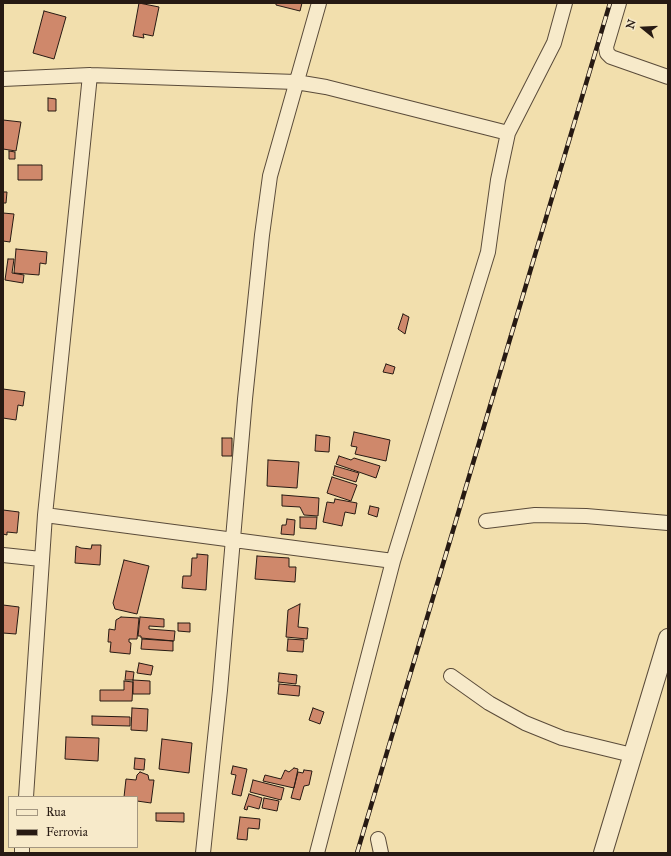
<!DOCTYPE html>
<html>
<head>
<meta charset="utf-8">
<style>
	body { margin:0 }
	#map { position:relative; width:671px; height:856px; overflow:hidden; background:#f2dfad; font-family:"IM FELL Great Primer",serif }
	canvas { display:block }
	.frame { position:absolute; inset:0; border:4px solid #271a13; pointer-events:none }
	.legend { position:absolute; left:8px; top:796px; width:130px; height:52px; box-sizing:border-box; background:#f7eaca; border:1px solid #a49781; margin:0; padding:5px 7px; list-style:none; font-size:12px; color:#271a13 }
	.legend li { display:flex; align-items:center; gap:8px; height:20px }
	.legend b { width:20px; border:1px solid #a49781 }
	.north { position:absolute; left:623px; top:8px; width:40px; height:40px; -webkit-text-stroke:3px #f7eaca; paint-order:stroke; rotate:288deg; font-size:11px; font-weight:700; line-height:16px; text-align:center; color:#271a13 }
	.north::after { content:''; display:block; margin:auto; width:14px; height:18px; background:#271a13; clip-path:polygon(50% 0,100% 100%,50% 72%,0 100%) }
</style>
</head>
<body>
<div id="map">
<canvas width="671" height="856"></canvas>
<div class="frame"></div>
<ul class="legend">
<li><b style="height:5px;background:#f7eaca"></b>Rua</li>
<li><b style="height:5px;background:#271a13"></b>Ferrovia</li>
</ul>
<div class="north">N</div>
</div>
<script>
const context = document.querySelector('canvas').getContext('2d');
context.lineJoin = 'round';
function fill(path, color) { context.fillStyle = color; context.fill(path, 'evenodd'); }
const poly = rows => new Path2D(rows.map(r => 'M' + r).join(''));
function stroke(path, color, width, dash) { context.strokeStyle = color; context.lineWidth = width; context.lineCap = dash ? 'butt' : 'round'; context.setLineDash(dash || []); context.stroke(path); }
const building = poly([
	[139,3,159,7,153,36,143,34,144,38,133,36,139,3],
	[276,3,302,3,300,11,276,5,276,3],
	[44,11,66,17,54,59,33,53,44,11],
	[48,98,56,99,56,111,48,111,48,98],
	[3,120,21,122,16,151,3,149,3,120],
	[9,151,15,152,15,159,9,159,9,151],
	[18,165,42,165,42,180,18,180,18,165],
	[3,192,7,192,6,203,3,203,3,192],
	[3,213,14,214,10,242,3,241,3,213],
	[16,249,47,252,46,264,40,263,39,275,14,273,16,249],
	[8,259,14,259,12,273,24,275,23,283,5,280,8,259],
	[403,314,409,317,405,334,398,329,403,314],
	[386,364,395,367,393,374,383,372,386,364],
	[3,389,25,392,23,406,18,405,16,420,3,418,3,389],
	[354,432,390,440,386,461,355,454,357,447,351,446,354,432],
	[316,435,330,437,329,452,315,451,316,435],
	[222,438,232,438,232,456,222,456,222,438],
	[339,456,351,460,354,458,380,466,376,478,336,464,339,456],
	[268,460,299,462,297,488,267,486,268,460],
	[335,466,359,473,356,482,333,475,335,466],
	[332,477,357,485,351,501,327,493,332,477],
	[282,495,319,498,318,516,304,515,300,507,282,506,282,495],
	[335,499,357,503,355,514,345,512,342,526,323,522,327,502,334,503,335,499],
	[370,506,379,508,377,517,368,514,370,506],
	[3,510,19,512,17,533,7,532,7,535,3,534,3,510],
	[300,517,317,517,316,529,300,528,300,517],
	[287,519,295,520,294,535,281,534,282,525,286,525,287,519],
	[92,545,101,545,100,565,75,563,76,546,81,548,91,549,92,545],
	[197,554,208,555,206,590,182,588,183,576,191,576,192,558,197,558,197,554],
	[257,556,289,558,289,567,296,567,295,582,255,579,257,556],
	[124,560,149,566,137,614,115,609,113,603,124,560],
	[300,604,298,627,308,628,307,639,286,637,288,610,300,604],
	[3,605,19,607,16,634,3,633,3,605],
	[121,617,139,618,137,639,129,639,129,642,131,643,130,654,110,652,111,642,108,642,109,629,115,630,116,620,121,617],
	[140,617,164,619,164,627,149,626,149,629,175,631,174,641,141,638,141,636,138,636,140,617],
	[178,623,190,623,190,632,178,631,178,623],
	[142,639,173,641,173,651,141,649,142,639],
	[288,639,304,640,303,652,287,651,288,639],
	[139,663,153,666,151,675,137,673,139,663],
	[126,671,134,672,133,680,125,680,126,671],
	[279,673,297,675,296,684,278,682,279,673],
	[133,680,150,681,150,694,133,694,133,680],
	[124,681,133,682,132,701,100,701,100,690,124,690,124,681],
	[279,684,300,686,299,696,278,694,279,684],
	[132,708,148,709,147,731,131,730,132,708],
	[313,708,324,712,320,724,309,720,313,708],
	[92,716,130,717,130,726,92,725,92,716],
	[66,737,99,738,98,761,65,759,66,737],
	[162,739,192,743,189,773,159,769,162,739],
	[135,758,145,759,144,770,134,769,135,758],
	[233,766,247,769,241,796,232,794,236,775,231,774,233,766],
	[294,768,298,769,294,788,263,781,265,775,281,779,285,770,289,772,294,768],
	[304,770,312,771,309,785,304,786,300,800,291,798,298,772,303,773,304,770],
	[140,772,148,775,149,780,154,780,151,803,137,801,137,797,124,797,126,779,136,780,137,775,140,772],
	[253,780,284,788,281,800,250,792,253,780],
	[249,794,262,798,259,809,248,806,247,810,244,809,249,794],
	[264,798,279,801,277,811,262,808,264,798],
	[156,813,184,813,184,822,156,821,156,813],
	[240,817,260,819,259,829,248,828,247,840,237,839,240,817]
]);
fill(building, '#cf886b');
stroke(building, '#271a13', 1);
const minor = poly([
	[619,3,606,47,607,53,611,57,668,77],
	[3,79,90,75,296,82,326,87,508,133],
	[45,515,393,561],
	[486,521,535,515,586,516,668,523],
	[3,555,41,559],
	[451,676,489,703,525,723,562,738,632,755],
	[26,797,45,515,90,75],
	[378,839,381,853],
	[22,853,22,847],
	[203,853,220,690,245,399,262,235,270,176,319,3],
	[317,853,393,561,488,252,498,180,508,133,554,43,565,3]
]);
const tertiary = poly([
	[603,853,668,638]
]);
stroke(minor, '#5a4b3a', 16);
stroke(tertiary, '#5a4b3a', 20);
stroke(minor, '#f7eaca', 14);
stroke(tertiary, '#f7eaca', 18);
const rail = poly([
	[357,853,610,3]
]);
stroke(rail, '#271a13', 4.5);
stroke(rail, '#f7eaca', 3, [9]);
</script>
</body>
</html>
